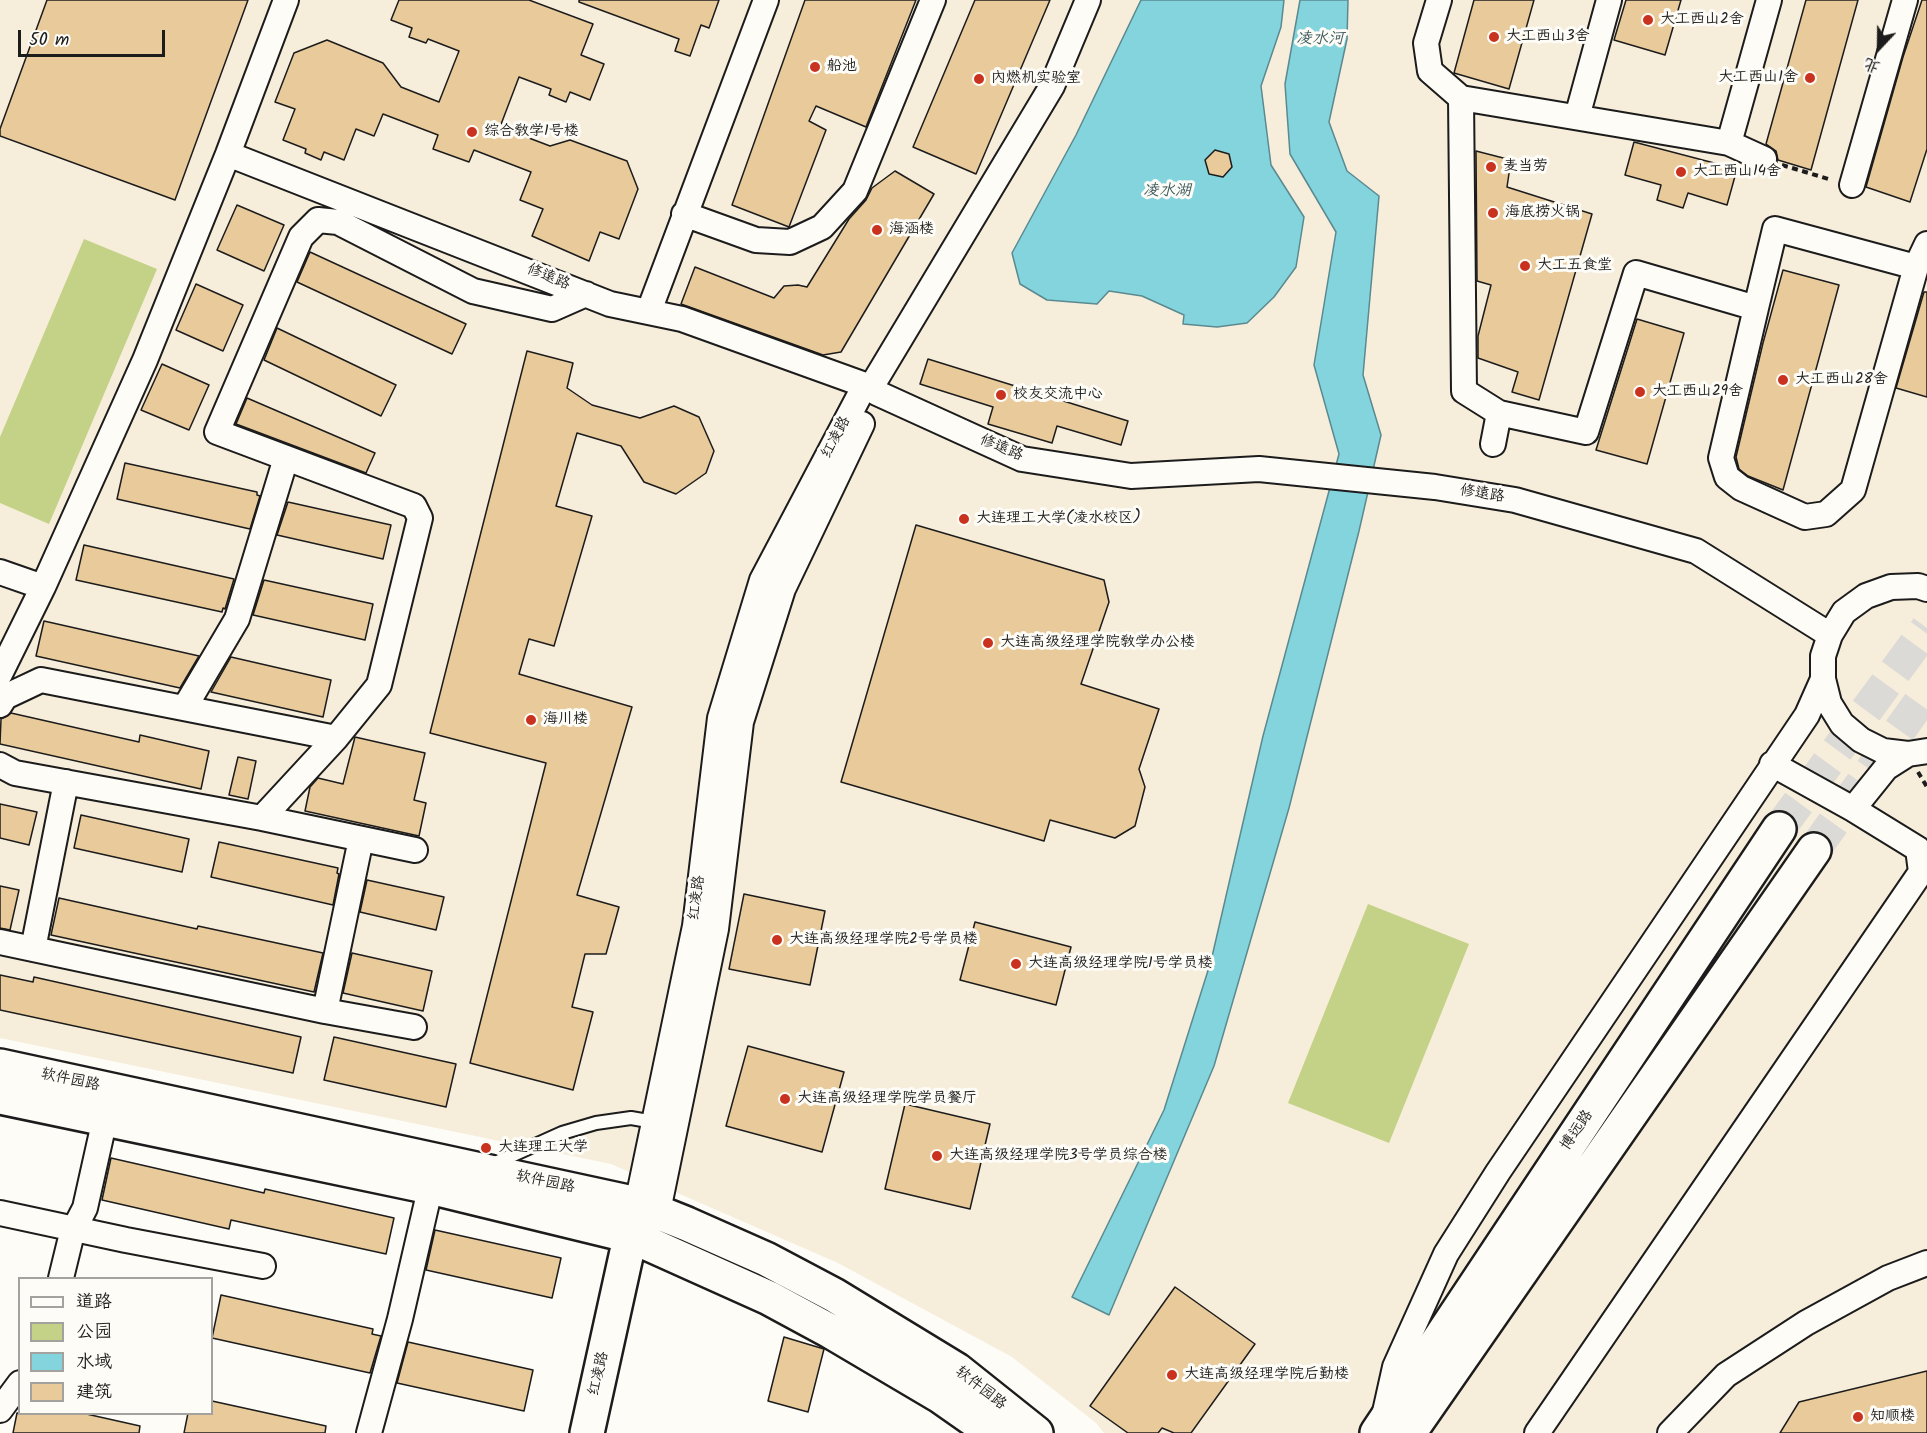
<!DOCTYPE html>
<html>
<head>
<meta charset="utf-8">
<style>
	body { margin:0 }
	#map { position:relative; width:1927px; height:1433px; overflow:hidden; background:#fdfcf7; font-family:Kalam,"LXGW WenKai TC",sans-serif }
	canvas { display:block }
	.legend { position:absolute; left:18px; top:1277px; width:195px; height:138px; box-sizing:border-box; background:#fdfcf7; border:2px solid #a3a29f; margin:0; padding:8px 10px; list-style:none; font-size:18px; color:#1c1c1c }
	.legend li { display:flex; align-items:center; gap:12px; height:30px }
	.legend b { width:30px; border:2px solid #a3a29f }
	.north { position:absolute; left:1849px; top:18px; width:60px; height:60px; -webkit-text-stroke:4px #fdfcf7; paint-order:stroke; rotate:202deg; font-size:16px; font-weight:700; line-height:24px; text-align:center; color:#1c1c1c }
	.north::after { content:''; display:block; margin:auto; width:21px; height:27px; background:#1c1c1c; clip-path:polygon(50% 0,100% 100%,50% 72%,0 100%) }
	.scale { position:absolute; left:18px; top:30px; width:147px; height:27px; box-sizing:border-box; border:3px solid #1c1c1c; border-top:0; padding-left:8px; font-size:18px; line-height:21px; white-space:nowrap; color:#1c1c1c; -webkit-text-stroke:4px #fdfcf7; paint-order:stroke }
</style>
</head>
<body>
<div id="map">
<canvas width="1927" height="1433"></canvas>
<ul class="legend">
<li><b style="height:8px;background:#fdfcf7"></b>道路</li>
<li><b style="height:16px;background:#c3d286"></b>公园</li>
<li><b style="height:16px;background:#84d4de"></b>水域</li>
<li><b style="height:16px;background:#e8ca9b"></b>建筑</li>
</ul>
<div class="north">北</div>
<div class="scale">50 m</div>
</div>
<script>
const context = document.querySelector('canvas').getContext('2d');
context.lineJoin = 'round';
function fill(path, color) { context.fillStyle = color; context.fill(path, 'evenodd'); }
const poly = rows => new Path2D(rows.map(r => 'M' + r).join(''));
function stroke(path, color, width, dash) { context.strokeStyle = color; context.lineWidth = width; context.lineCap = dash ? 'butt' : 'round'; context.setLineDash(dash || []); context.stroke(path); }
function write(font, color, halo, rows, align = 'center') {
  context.font = font + ' Kalam,"LXGW WenKai TC",sans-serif'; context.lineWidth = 6; context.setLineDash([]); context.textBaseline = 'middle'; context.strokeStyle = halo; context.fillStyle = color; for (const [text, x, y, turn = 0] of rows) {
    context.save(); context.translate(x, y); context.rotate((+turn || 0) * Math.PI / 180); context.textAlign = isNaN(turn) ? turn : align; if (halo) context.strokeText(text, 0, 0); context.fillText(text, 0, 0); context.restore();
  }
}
fill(poly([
	[0,0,1927,0,1927,1433,1104,1433,1096,1423,1012,1357,838,1263,611,1164,0,1038]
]), '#f7eddb');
fill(poly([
	[84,239,157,269,49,524,0,503,0,437],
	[1368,904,1469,944,1389,1143,1288,1103]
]), '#c3d286');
const water = poly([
	[1141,0,1284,0,1281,27,1261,86,1271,165,1304,217,1296,267,1274,297,1247,323,1217,327,1183,324,1184,315,1142,296,1109,291,1097,304,1047,300,1020,284,1012,253,1076,135,1141,0],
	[1300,0,1348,0,1347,39,1329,122,1347,171,1379,196,1363,375,1381,435,1359,531,1289,808,1214,1066,1109,1315,1072,1297,1164,1110,1211,961,1263,736,1339,454,1314,365,1336,232,1290,154,1285,84,1300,0]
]);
fill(water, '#84d4de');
stroke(water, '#5a8a90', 1.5);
const building = poly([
	[47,0,248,0,175,200,0,136,0,129,47,0],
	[399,0,529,0,593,24,581,55,604,64,590,100,570,92,566,102,549,95,551,89,519,77,500,127,550,146,570,140,627,161,638,189,619,239,600,232,589,261,532,236,543,209,520,200,531,172,474,150,469,162,433,149,438,135,383,114,374,136,356,129,344,160,324,152,321,160,305,153,306,149,283,140,295,109,275,102,294,53,327,40,383,63,401,87,439,102,459,51,428,39,426,43,409,37,412,28,391,20,399,0],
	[579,0,719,0,709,28,701,25,690,56,675,51,679,39,579,2,579,0],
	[805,0,916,0,866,127,816,106,809,121,826,130,789,227,732,205,805,0],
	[975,0,1050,0,976,174,913,147,975,0],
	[1474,0,1534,0,1509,89,1454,73,1474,0],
	[1626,0,1681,0,1665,55,1614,40,1626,0],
	[1806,0,1858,0,1811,170,1778,160,1776,151,1766,144,1806,0],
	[1922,0,1927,0,1927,149,1910,202,1866,187,1903,57,1922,0],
	[1634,142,1737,169,1727,205,1688,193,1683,208,1657,200,1661,185,1625,175,1634,142],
	[1215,150,1229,154,1232,167,1223,177,1209,174,1205,160,1215,150],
	[1476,151,1511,160,1507,187,1592,214,1539,400,1512,392,1518,372,1478,358,1478,336,1491,285,1477,281,1476,151],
	[895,171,934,194,841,352,823,355,681,304,695,267,774,298,784,286,798,285,807,287,849,219,866,200,872,188,895,171],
	[237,205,284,225,264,271,217,250,237,205],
	[310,252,466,324,452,354,297,282,310,252],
	[1783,270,1839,285,1783,490,1748,476,1739,469,1736,457,1763,343,1783,270],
	[196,284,243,305,223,351,176,330,196,284],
	[1924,292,1927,292,1927,397,1896,388,1924,292],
	[1637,319,1684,333,1647,464,1596,450,1637,319],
	[277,328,396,385,381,416,264,360,277,328],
	[527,351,573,363,567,388,592,405,640,418,674,406,699,417,714,451,706,473,676,494,644,482,621,446,577,433,556,506,592,516,554,646,529,639,519,674,632,707,577,895,619,907,606,954,585,954,572,1007,593,1012,573,1090,470,1063,546,763,430,733,527,351],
	[928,359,1128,421,1121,445,1057,426,1052,443,988,424,993,407,920,384,928,359],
	[162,364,209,385,189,430,141,410,162,364],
	[247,398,375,453,366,473,236,424,247,398],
	[125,463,257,492,257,495,260,496,250,529,117,499,125,463],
	[288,502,391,525,383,559,277,535,288,502],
	[916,525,1104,580,1109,602,1081,684,1159,709,1139,769,1145,787,1135,826,1115,838,1050,820,1044,841,841,782,916,525],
	[84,545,234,579,225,609,223,608,222,612,76,580,84,545],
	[264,580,373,604,365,640,253,615,264,580],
	[44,621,199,656,180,688,36,656,44,621],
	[231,657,331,680,323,717,211,692,231,657],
	[11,713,139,742,140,735,209,751,201,789,0,744,1,719,11,713],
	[355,737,425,753,414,800,426,803,419,836,305,811,310,787,318,778,343,784,355,737],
	[238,757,256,761,248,799,229,795,238,757],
	[0,804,37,812,29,845,0,838,0,804],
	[81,815,189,839,182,872,74,848,81,815],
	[219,842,338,868,337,873,339,874,333,905,211,877,219,842],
	[367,880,444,897,436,930,360,912,367,880],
	[0,886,19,890,10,930,0,928,0,886],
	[744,894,825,911,810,985,729,969,744,894],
	[59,898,197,929,198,926,323,953,314,992,51,935,59,898],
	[975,922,1071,947,1056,1005,960,980,975,922],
	[352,953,432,971,423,1011,343,993,352,953],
	[0,975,33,982,34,977,301,1037,293,1073,0,1010,0,975],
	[334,1037,456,1064,446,1107,324,1080,334,1037],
	[748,1046,844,1072,822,1152,726,1126,748,1046],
	[905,1104,990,1124,970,1209,885,1189,905,1104],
	[111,1158,264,1193,265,1189,394,1218,386,1254,231,1220,229,1229,102,1200,111,1158],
	[435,1230,561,1258,552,1298,426,1270,435,1230],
	[1175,1287,1255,1344,1191,1433,1174,1433,1162,1428,1158,1433,1128,1433,1090,1406,1175,1287],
	[221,1295,373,1329,372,1334,381,1336,370,1373,212,1338,221,1295],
	[784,1337,824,1349,808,1412,768,1401,784,1337],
	[408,1342,533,1370,524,1411,397,1383,408,1342],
	[1927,1371,1927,1433,1780,1433,1799,1402,1927,1371],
	[212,1401,326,1426,325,1433,184,1433,188,1413,212,1413,212,1401],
	[17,1413,82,1413,140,1426,139,1433,13,1433,17,1413]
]);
fill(building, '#e8ca9b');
stroke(building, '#1c1c1c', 1.5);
stroke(poly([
	[1779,829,1927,628],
	[1814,850,1927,692]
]), '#dbdad6', 33, [33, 16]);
const lane = poly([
	[493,1164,562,1133,596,1123,631,1118,654,1122]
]);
const street = poly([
	[1439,0,1426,43,1430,71,1461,98,1464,391,1499,413,1493,444],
	[1461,98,1729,143,1769,0],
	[1577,117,1609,0],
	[1729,143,1764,159],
	[228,154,610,304,682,319,865,385,877,393,1022,459,1131,476,1259,469,1435,487,1515,500,1696,551,1830,635],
	[1852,185,1905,0],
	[684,214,756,240,790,242,822,227,855,191,933,0],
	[1916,267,1927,244],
	[649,311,766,0],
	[870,389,1052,86,1088,0],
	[1499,413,1586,432,1636,273,1756,308,1721,458,1727,477,1741,488,1805,517,1826,514,1853,490,1916,267,1775,229,1756,308],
	[0,572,43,587],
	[1927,589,1918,586,1891,587,1866,596,1844,612,1830,635,1823,656,1823,679,1829,703,1842,724,1861,740,1883,751,1908,754,1927,751],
	[0,674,43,587,145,360,228,154,286,0],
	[0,705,5,697,41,680,336,738],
	[185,707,237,619,286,458],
	[1772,764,1853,809],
	[0,765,15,773,262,818,415,850],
	[262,818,336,738,379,685,420,518,414,506,217,432,301,237,318,220,338,222,473,291,552,309,586,294],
	[0,942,325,1011,414,1027],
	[33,949,66,782],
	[325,1011,361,839],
	[637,1204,695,926,720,718,762,580,865,385],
	[658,1211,716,929,741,722,783,589,862,424],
	[0,1213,126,1240,263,1266],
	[61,1278,72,1233,85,1208,108,1105],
	[0,1410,20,1383],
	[1385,1412,1395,1367,1446,1254,1498,1172,1807,715,1823,679],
	[369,1433,400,1319,434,1172],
	[1537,1433,1921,872,1918,849,1853,809,1886,768,1908,754],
	[1670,1433,1726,1375,1806,1323,1888,1278,1927,1263]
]);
const secondary = poly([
	[0,1066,637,1204,687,1224,766,1259,834,1295,957,1370,1036,1433],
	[0,1097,430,1187,631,1236,769,1298,830,1331,940,1396,993,1433],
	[587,1433,635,1215],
	[1377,1433,1779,829],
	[1409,1433,1814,850]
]);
stroke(lane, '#1c1c1c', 16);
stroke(street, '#1c1c1c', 28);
stroke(secondary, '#1c1c1c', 38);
stroke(poly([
	[1782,165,1832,180],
	[1918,772,1927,787]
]), '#1c1c1c', 4, [6, 4.5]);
stroke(lane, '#fdfcf7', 12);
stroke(street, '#fdfcf7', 24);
stroke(secondary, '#fdfcf7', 33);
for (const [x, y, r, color] of [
	[1648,20,6,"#c8321e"],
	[1494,37,6,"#c8321e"],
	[815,67,6,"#c8321e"],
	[1810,78,6,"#c8321e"],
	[979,79,6,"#c8321e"],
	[472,132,6,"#c8321e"],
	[1491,167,6,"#c8321e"],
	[1681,172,6,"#c8321e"],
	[1493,213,6,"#c8321e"],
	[877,230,6,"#c8321e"],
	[1525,266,6,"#c8321e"],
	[1783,380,6,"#c8321e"],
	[1640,392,6,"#c8321e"],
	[1001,395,6,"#c8321e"],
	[964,519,6,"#c8321e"],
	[988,643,6,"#c8321e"],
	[531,720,6,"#c8321e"],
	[777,940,6,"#c8321e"],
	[1016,964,6,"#c8321e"],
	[785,1099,6,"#c8321e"],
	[486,1148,6,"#c8321e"],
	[937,1156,6,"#c8321e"],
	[1172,1375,6,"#c8321e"],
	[1858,1417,6,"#c8321e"]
]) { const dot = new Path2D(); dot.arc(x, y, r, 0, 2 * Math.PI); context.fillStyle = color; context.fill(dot); stroke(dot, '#fdfcf7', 2); }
write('15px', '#1c1c1c', '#fdfcf7', [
	["大工西山2舍",1660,20],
	["大工西山3舍",1506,37],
	["船池",827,67],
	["大工西山1舍",1798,78,"right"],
	["内燃机实验室",991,79],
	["综合教学1号楼",484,132],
	["麦当劳",1503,167],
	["大工西山14舍",1693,172],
	["海底捞火锅",1505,213],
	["海涵楼",889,230],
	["大工五食堂",1537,266],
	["大工西山28舍",1795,380],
	["大工西山29舍",1652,392],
	["校友交流中心",1013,395],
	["大连理工大学(凌水校区)",976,519],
	["大连高级经理学院教学办公楼",1000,643],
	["海川楼",543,720],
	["大连高级经理学院2号学员楼",789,940],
	["大连高级经理学院1号学员楼",1028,964],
	["大连高级经理学院学员餐厅",797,1099],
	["大连理工大学",498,1148],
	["大连高级经理学院3号学员综合楼",949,1156],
	["大连高级经理学院后勤楼",1184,1375],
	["知顺楼",1870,1417]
], 'left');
write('15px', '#1c1c1c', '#fdfcf7', [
	["修遠路",548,278,22],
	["红凌路",837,438,-62],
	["修遠路",1001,449,23],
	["修遠路",1482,495,9],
	["红凌路",698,898,-83],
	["软件园路",70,1081,12],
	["博远路",1578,1131,-56],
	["软件园路",545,1183,12],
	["红凌路",600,1374,-77],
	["软件园路",980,1389,38]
]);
write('italic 16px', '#405c60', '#fdfcf7', [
	["凌水河",1320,40],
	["凌水湖",1167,192]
]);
</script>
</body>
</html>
